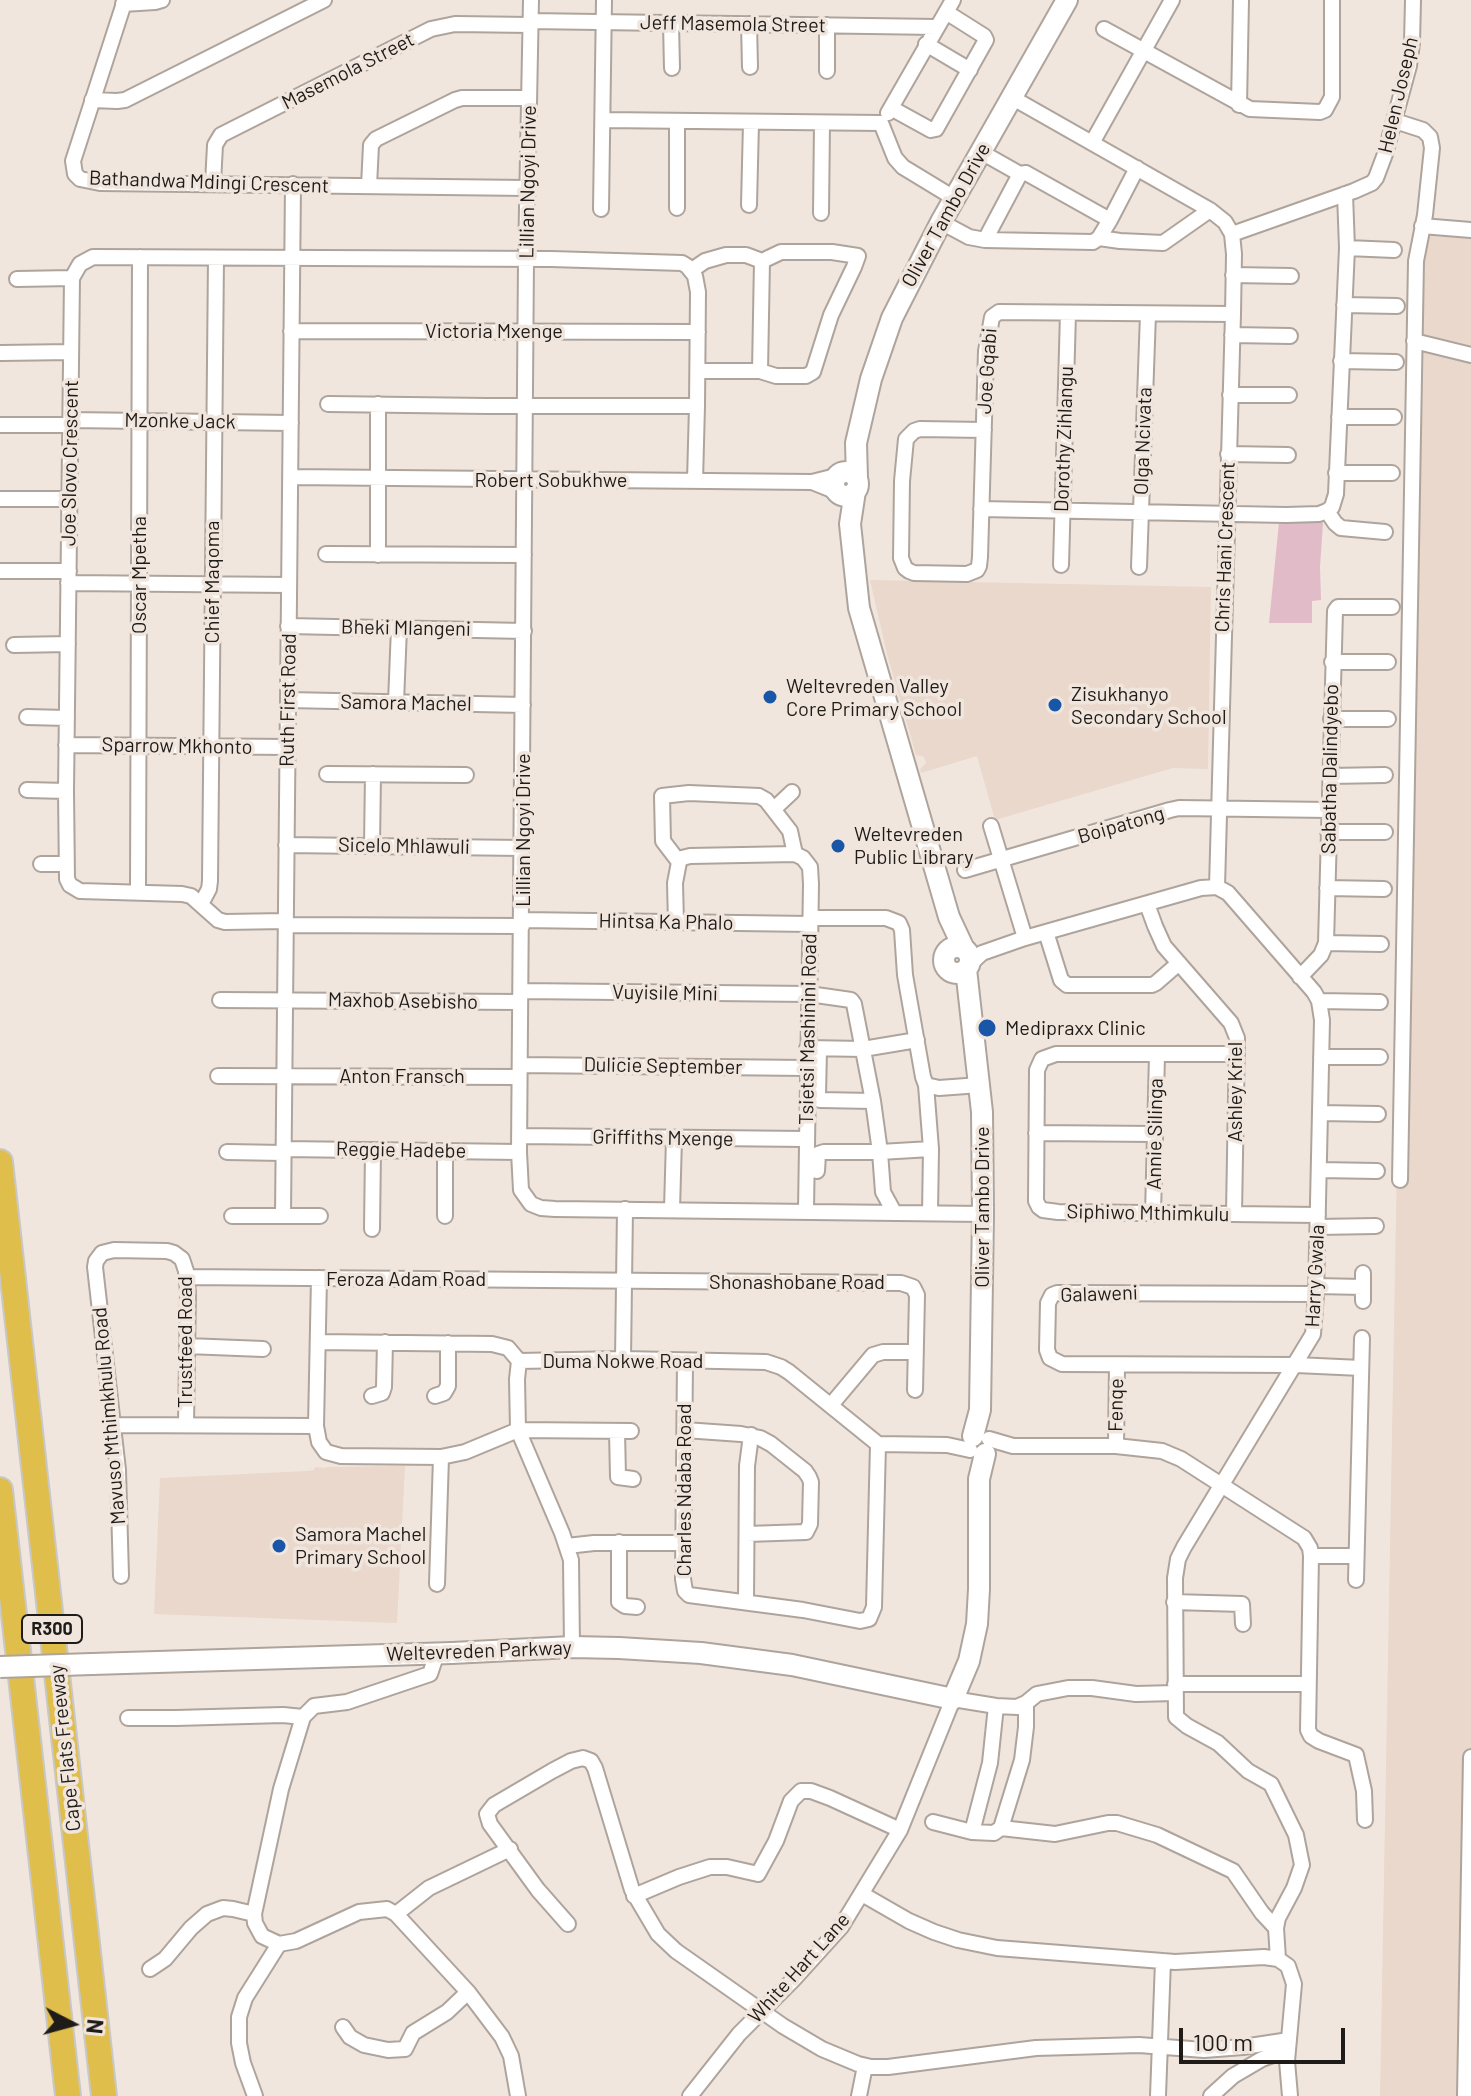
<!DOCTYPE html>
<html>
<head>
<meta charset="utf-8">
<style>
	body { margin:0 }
	#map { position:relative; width:1471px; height:2096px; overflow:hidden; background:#f1e6de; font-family:Barlow,sans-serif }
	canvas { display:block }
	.north { position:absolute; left:32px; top:1984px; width:80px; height:80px; -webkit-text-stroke:6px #f1e6de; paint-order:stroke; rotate:96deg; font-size:22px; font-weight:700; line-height:32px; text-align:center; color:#1f1b18 }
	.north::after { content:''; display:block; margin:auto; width:28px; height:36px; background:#1f1b18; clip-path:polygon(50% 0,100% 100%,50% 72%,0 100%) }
	.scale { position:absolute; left:1179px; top:2028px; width:166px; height:36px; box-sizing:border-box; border:4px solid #1f1b18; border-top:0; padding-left:10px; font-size:24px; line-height:28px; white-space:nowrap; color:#1f1b18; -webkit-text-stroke:6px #f1e6de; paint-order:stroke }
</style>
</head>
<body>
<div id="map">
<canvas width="1471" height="2096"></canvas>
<div class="north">N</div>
<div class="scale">100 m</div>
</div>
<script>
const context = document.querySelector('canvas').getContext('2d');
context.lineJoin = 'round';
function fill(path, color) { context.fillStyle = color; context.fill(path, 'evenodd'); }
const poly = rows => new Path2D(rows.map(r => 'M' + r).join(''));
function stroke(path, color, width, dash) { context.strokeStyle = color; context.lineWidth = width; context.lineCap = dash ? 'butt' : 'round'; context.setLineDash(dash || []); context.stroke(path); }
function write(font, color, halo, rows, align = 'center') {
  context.font = font + ' Barlow,sans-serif'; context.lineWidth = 7; context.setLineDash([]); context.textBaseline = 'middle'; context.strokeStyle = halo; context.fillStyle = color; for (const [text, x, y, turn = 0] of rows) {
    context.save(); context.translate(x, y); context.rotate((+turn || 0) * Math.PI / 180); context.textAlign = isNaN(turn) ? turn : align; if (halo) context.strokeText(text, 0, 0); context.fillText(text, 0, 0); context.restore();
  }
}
fill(poly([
	[1414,223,1471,226,1471,2096,1380,2096],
	[870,580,1211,587,1208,769,1173,768,995,820,977,756,921,773,920,769,926,763,924,757,916,755,887,654],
	[405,1466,397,1623,154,1614,160,1478,307,1471,314,1470,315,1467,326,1468,326,1467]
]), '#e9d8cb');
fill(poly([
	[1279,522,1323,523,1320,567,1321,600,1312,601,1312,623,1269,623]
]), '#e2bbc9');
const street = poly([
	[125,0,73,161,75,174,80,179,100,183,527,188],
	[531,0,526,260,519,1152,521,1190,531,1204,541,1208,555,1209,983,1214],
	[123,4,155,2,162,0],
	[530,21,936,27],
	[671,23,672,68],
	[749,24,750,67],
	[1104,29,1250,109,1320,112,1325,110,1332,97,1332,0],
	[926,44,970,70],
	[827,71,827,25],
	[1011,97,1210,210,1225,222,1232,234,1234,254,1233,314,1217,887],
	[92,100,117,101,125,100,324,0],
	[1239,105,1241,0],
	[891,108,931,130,936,129,986,40,984,36,946,12],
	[888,113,953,0],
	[603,120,881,123],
	[1395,121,1423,130,1430,137,1432,148,1425,215,1416,261,1400,1180],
	[881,123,895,158,903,167,954,198],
	[1092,143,1172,0],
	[981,152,1020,174],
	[213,183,215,145,221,135,431,29,455,24,530,25],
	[369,186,371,145,376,139,455,100,462,98,529,98],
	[749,205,751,123],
	[677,208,677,122],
	[601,209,604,0],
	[821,213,822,124],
	[941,222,969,237,985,240,1093,242,1099,238,1110,220,1137,168],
	[1422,226,1471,230],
	[1232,234,1354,191,1372,183,1376,178,1385,154,1409,66,1412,43,1413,0],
	[1099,238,1120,241,1163,243,1210,210],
	[985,240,1020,174,1026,173,1110,220],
	[1347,248,1394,250],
	[692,270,705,261,726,255,746,255,762,261],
	[1233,275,1291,276],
	[17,279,72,278],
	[1344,305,1397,306],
	[291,331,698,332],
	[1232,335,1290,336],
	[1414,341,1471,355],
	[1,353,71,352],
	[1341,361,1396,362],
	[698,371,760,371,776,376,806,376,813,372,831,315,854,267,858,256,832,252,781,252,762,261],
	[760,371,762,261],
	[1230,395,1289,395],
	[328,404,487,406,697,406],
	[378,404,378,555],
	[1339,417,1394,417],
	[70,420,291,423],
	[0,425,70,425],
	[984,430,920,429,914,431,906,439,902,481,901,558,905,568,909,571,914,573,967,574,977,570,979,566,980,557,986,351,992,317,999,312,1233,314],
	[1228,454,1288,455],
	[1336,473,1392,473],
	[290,477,812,482,836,476],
	[812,482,837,492],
	[1,499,70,499],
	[981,509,1286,515,1319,514,1327,511],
	[1327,511,1332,507,1336,494,1347,248,1345,194],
	[1327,511,1335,523,1341,528,1385,532],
	[326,554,524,555],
	[1061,565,1068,313],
	[1139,567,1148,314],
	[0,571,69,571],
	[68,583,289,585],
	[288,626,524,631],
	[14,645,68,644],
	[1332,662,1388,662],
	[288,700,523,705],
	[396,702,399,628],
	[27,717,67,718],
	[1331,719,1388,719],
	[66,745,287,747],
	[327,774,466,775],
	[1330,776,1385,775],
	[27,790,66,791],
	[662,796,689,793,759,796,766,800,790,831,795,854],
	[662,796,663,841,679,862],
	[774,809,792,792],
	[991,826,1025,938],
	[1328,832,1385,832],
	[286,845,522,848],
	[372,846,373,774],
	[795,854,803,858,810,867,811,884,806,1211],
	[41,864,66,864],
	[965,870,1170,810,1179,808,1329,810],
	[1217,887,1228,893,1314,992,1319,1001,1322,1020,1316,1294,1313,1334,1184,1547,1178,1559,1175,1578,1176,1717,1187,1726,1218,1743,1248,1771,1271,1784,1296,1835,1302,1865,1294,1888,1278,1918,1276,1928,1278,1959],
	[1327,888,1384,889],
	[138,892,140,257],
	[201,904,209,889,210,881,216,258],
	[1147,904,1155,926,1164,946,1231,1023,1237,1038,1234,1214],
	[810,918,886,918,899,923,902,930,905,975,923,1077,926,1085,939,1088,980,1085],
	[522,920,810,924],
	[285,921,225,922,218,920,191,896,182,894,80,891,70,885,67,879,66,791,72,278,80,264,93,257,551,259,682,263,687,266,695,276,698,292,697,406,695,481],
	[676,923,675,883,679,862,682,858,690,856,795,854],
	[286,925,522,926],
	[1046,932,1061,980,1067,985,1152,985,1156,983,1179,963],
	[1326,943,1381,944],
	[968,966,982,953,1025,938,1201,888,1217,887],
	[1300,977,1321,955,1326,943,1335,611,1338,607,1392,607],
	[521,991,809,994,851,1000,854,1004,873,1101,880,1152,883,1192,894,1212],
	[220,1000,520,1002],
	[1319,1001,1380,1002],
	[807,1048,863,1049,917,1040],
	[819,1049,818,1096,820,1100,873,1101],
	[1237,1054,1056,1054,1042,1059,1037,1070,1036,1201,1039,1207,1043,1210,1058,1212,1318,1215],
	[1321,1057,1380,1057],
	[520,1065,807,1068],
	[218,1076,519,1077],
	[1320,1113,1378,1114],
	[1036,1133,1155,1134],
	[519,1136,806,1139],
	[283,1149,519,1152],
	[445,1151,445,1216],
	[227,1152,283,1153],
	[1319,1170,1377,1171],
	[817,1171,818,1154,824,1152,880,1152,931,1149,926,1085],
	[672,1209,674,1139],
	[930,1213,931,1149],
	[1153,1214,1157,1055],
	[232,1216,320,1216],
	[283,1216,293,184],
	[1318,1227,1376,1226],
	[372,1229,373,1150],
	[187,1277,901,1283,913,1287,917,1295,915,1390],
	[319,1278,316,1426,319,1442,326,1452,341,1456,441,1457,465,1452,518,1430,631,1431],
	[1316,1286,1363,1287],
	[1316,1294,1057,1293,1052,1295,1048,1303,1047,1350,1050,1358,1062,1364,1296,1365,1361,1368],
	[1363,1301,1363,1273],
	[318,1342,492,1344,508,1348,519,1361],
	[187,1346,263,1349],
	[623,1359,625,1209],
	[519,1361,623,1359,766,1362,781,1367,789,1372,878,1444,947,1445,970,1450],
	[519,1361,517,1379,518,1430,562,1533,571,1560,572,1647],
	[685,1361,683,1579,685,1591,689,1595,803,1610,860,1621,869,1619,874,1607,878,1444],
	[372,1396,382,1393,384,1387,385,1342],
	[435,1396,444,1393,448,1386,448,1343],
	[831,1405,873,1355,883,1352,916,1352],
	[113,1425,316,1426],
	[685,1430,741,1434,760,1438,771,1444,805,1471,809,1477,811,1482,810,1524,806,1532,747,1534],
	[617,1431,618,1477,633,1479],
	[989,1439,1013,1446,1116,1446,1162,1451,1181,1459,1304,1538,1310,1548,1311,1556,1308,1730,1311,1736,1319,1741,1356,1755,1364,1791,1365,1820],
	[1116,1446,1117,1365],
	[619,1542,619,1602,625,1606,637,1607],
	[567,1546,594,1543,683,1543],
	[1311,1556,1356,1556],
	[121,1576,118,1470,95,1267,96,1261,102,1253,114,1250,167,1251,174,1253,182,1259,186,1271,188,1292,186,1425],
	[1356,1580,1362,1338],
	[437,1584,441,1457],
	[746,1602,747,1466,751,1435],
	[1174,1602,1242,1604,1243,1624],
	[437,1653,430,1674,347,1702,314,1706,303,1717,281,1789,254,1914,255,1923,262,1936,279,1944,296,1941,359,1912,387,1909,396,1914,468,1992,502,2037,511,2056,518,2096],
	[1175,1684,1308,1684],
	[128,1718,176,1718,283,1715,303,1717],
	[933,1822,972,1832,994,1833,1001,1828,1022,1760,1026,1727,1026,1703],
	[1001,1828,1055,1834,1108,1823,1117,1823,1157,1835,1233,1871,1262,1913,1276,1928],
	[972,1832,990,1763,996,1706],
	[862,1894,909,1921,934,1932,958,1940,997,1948,1175,1962,1264,1957,1278,1959,1288,1966,1294,1984,1287,2061,1290,2096],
	[634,1896,679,1877,710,1867,727,1867,758,1874,776,1841,791,1801,801,1791,811,1791,830,1798,900,1830],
	[396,1914,429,1888,510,1849],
	[568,1924,538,1890,490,1824,487,1814,494,1805,552,1771,571,1761,583,1758,591,1761,595,1768,632,1890,658,1934,676,1951,783,2026,822,2049,858,2064,871,2067,888,2067,1036,2048,1139,2045,1204,2050,1243,2047,1289,2040],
	[150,1969,165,1959,191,1928,207,1914,223,1908,233,1909,254,1914],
	[343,2027,350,2037,364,2045,388,2050,405,2049,413,2033,447,2012,468,1992],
	[255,2096,243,2063,239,2043,239,2017,245,1998,279,1944],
	[690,2096,739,2034,793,1980,841,1927,900,1830,953,1699,996,1706,1017,1707,1026,1703,1037,1694,1068,1688,1092,1688,1136,1694,1175,1693],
	[859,2096,865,2066],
	[1158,2096,1163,1961],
	[1211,2096,1233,2076,1262,2059,1287,2050],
	[1465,2096,1471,1757]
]);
const secondary = poly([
	'834 484a12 12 0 1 1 24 0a12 12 0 1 1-24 0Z',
	[857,478,856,443,871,379,892,318,941,222,1067,0],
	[855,491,850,524,859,608,949,917,964,949],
	'944 960a13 13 0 1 1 26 0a13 13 0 1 1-26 0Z',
	[966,969,982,1112,983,1214,980,1410,973,1436],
	[92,1664,452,1653,572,1647,619,1648,701,1653,792,1665,953,1699,969,1661,977,1624,979,1589,979,1479,985,1454]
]);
const highway = poly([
	[0,1162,104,2096],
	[0,1490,68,2096]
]);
stroke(street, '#aea49c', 18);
stroke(secondary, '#aea49c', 24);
stroke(highway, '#c9c8c8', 28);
stroke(street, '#fff', 14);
stroke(secondary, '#fff', 20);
stroke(highway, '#e0be4c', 24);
const secondaryBridge = poly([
	[0,1667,92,1664]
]);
stroke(secondaryBridge, '#aea49c', 24, []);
stroke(secondaryBridge, '#fff', 20);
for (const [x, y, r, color] of [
	[770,697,8,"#1956a7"],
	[1055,705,8,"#1956a7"],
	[838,846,8,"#1956a7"],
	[987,1028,10,"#1956a7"],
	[279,1546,8,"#1956a7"]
]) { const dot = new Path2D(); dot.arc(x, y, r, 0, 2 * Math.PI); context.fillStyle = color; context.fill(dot); stroke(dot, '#f1e6de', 3); }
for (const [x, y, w] of [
	[52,1629,60]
]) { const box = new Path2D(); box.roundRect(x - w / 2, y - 14, w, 28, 6); context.fillStyle = '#f1e6de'; context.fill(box); stroke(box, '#1f1b18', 2); }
write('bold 18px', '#1f1b18', null, [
	["R300",52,1629]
]);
write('20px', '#1f1b18', '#f1e6de', [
	["Jeff Masemola Street",733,24,1],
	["Masemola Street",348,71,-27],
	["Helen Joseph",1398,95,-77],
	["Bathandwa Mdingi Crescent",209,182,2],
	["Lillian Ngoyi Drive",528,182,-89],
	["Oliver Tambo Drive",946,215,-61],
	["Victoria Mxenge",494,331],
	["Joe Gqabi",987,371,-86],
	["Mzonke Jack",180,421,1],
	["Dorothy Zihlangu",1064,439,-88],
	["Olga Ncivata",1143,441,-88],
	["Joe Slovo Crescent",70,463,-89],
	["Robert Sobukhwe",551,480],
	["Chris Hani Crescent",1225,547,-88],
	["Oscar Mpetha",139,575,-90],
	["Chief Maqoma",212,582,-90],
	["Bheki Mlangeni",406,628,1],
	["Ruth First Road",288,700,-89],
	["Samora Machel",406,703,1],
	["Sparrow Mkhonto",177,746,1],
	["Sabatha Dalindyebo",1330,769,-89],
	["Boipatong",1121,825,-16],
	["Lillian Ngoyi Drive",523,830,-90],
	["Sicelo Mhlawuli",404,846,1],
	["Hintsa Ka Phalo",666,922,1],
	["Vuyisile Mini",665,993,1],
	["Maxhob Asebisho",403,1001,1],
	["Tsietsi Mashinini Road",808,1029,-89],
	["Dulicie September",663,1066,1],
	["Anton Fransch",402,1076],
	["Ashley Kriel",1235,1092,-90],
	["Annie Silinga",1155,1134,-89],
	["Griffiths Mxenge",663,1138,1],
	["Reggie Hadebe",401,1150,1],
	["Oliver Tambo Drive",982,1207,-90],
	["Siphiwo Mthimkulu",1148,1213,1],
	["Harry Gwala",1315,1276,-87],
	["Feroza Adam Road",406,1279],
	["Shonashobane Road",797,1282],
	["Galaweni",1099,1294,-2],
	["Trustfeed Road",185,1342,-90],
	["Duma Nokwe Road",623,1361],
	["Fenqe",1116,1405,-89],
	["Mavuso Mthimkhulu Road",109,1416,-95],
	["Charles Ndaba Road",684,1490,-90],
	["Weltevreden Parkway",479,1651,-2],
	["Cape Flats Freeway",65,1748,-96],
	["White Hart Lane",799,1968,-48]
]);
write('20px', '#1f1b18', '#f1e6de', [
	["Weltevreden Valley",786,686],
	["Core Primary School",786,709],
	["Zisukhanyo",1071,694],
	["Secondary School",1071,717],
	["Weltevreden",854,834],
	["Public Library",854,857],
	["Medipraxx Clinic",1005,1028],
	["Samora Machel",295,1534],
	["Primary School",295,1557]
], 'left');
</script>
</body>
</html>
